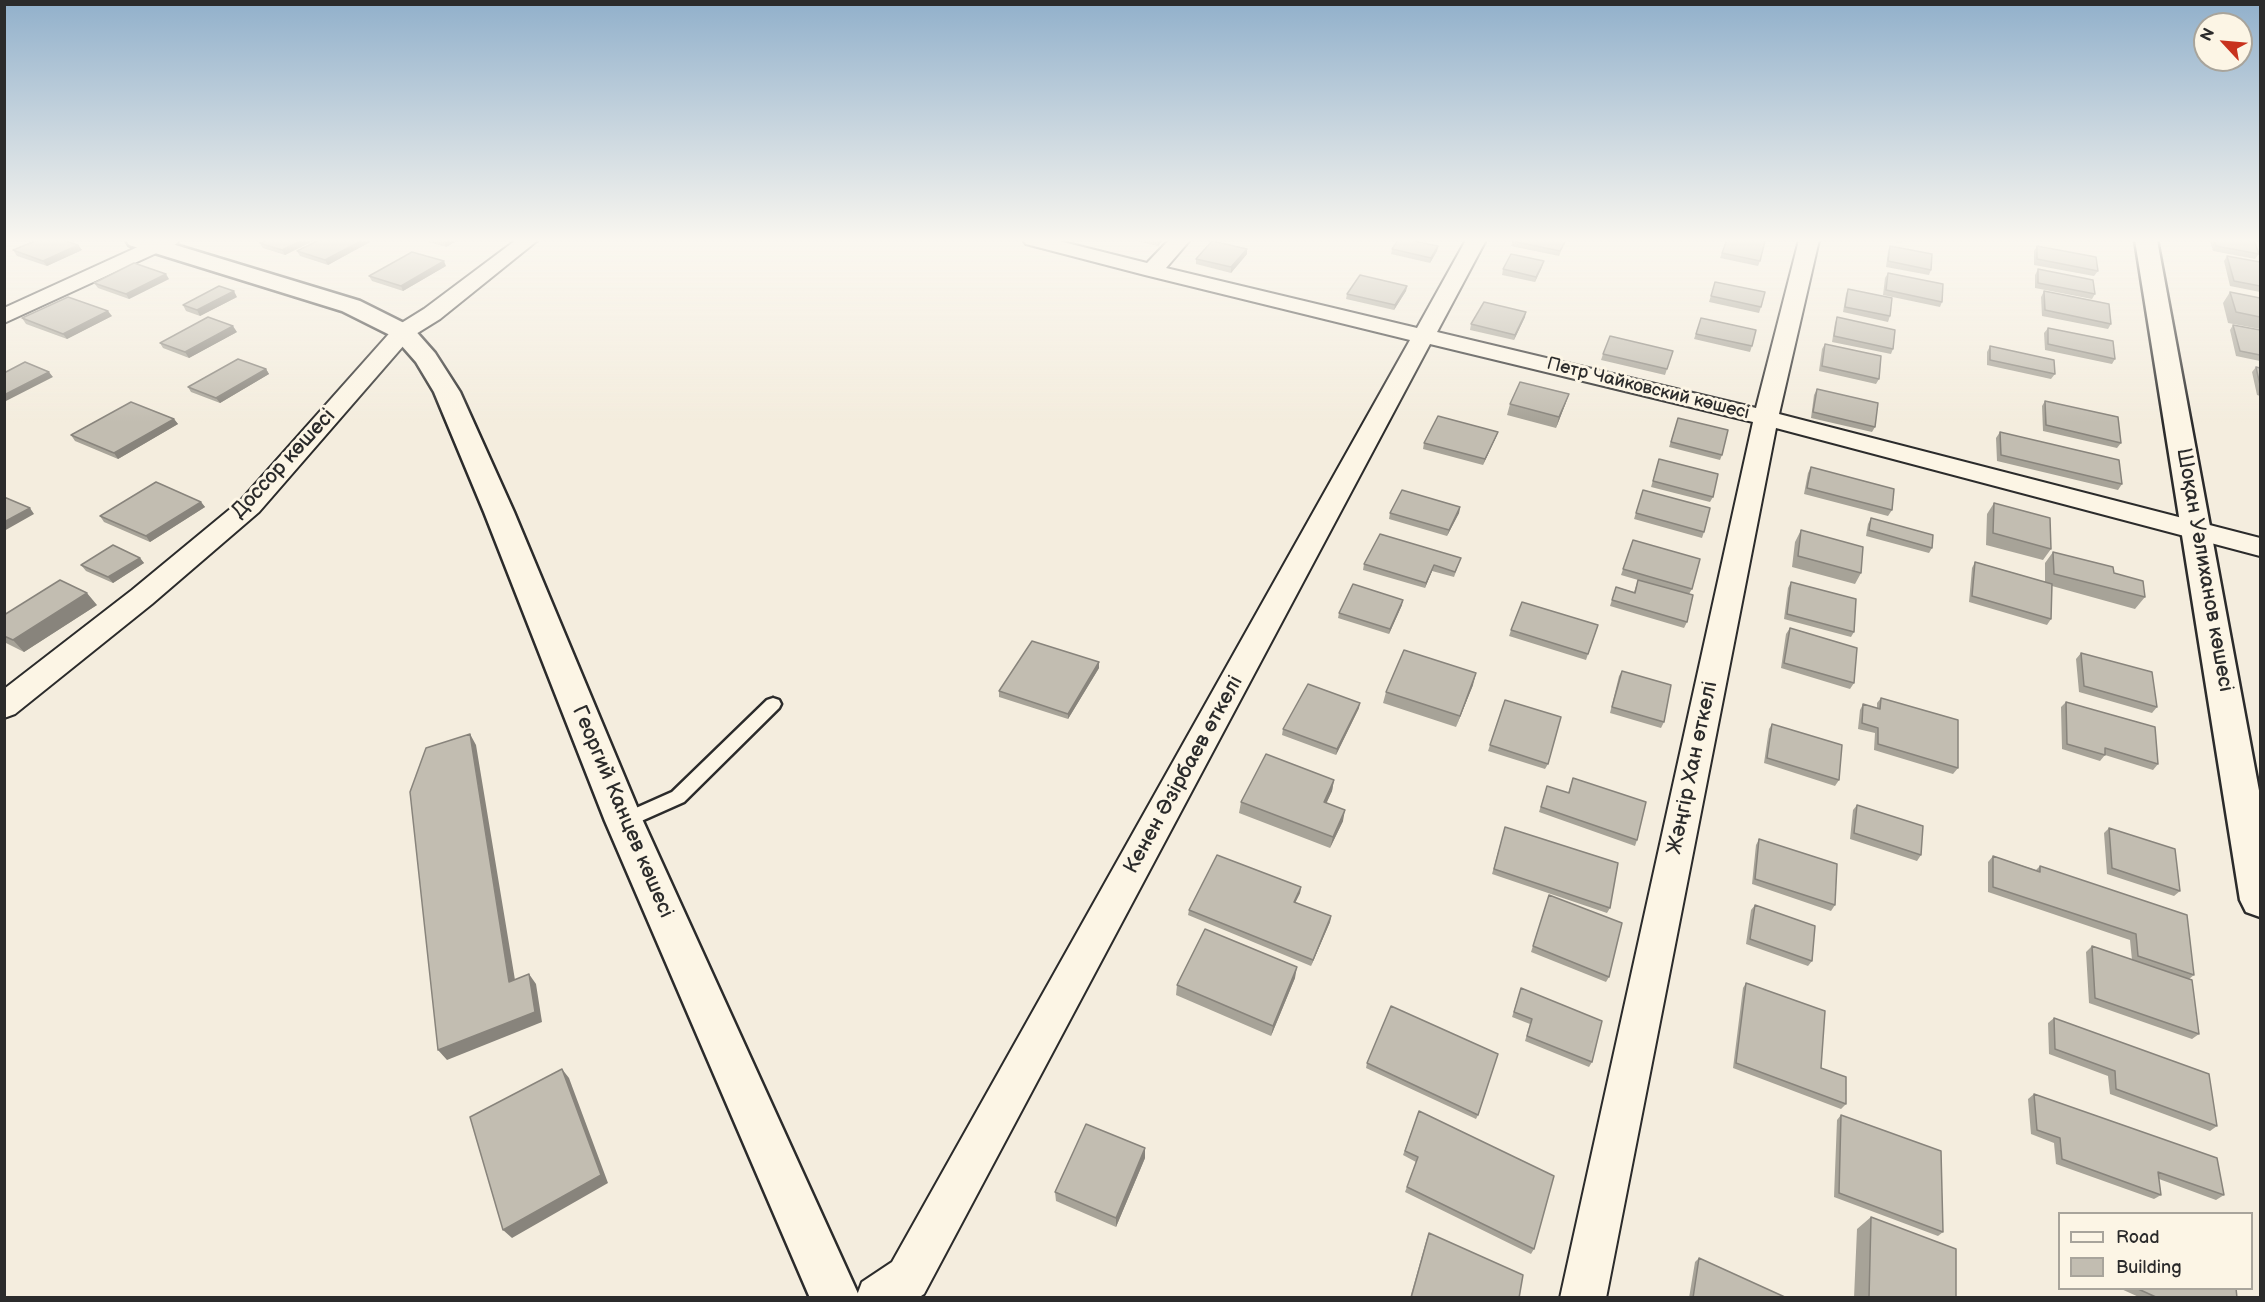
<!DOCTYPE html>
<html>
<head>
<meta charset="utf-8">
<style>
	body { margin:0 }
	#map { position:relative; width:2265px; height:1302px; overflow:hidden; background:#f4edde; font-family:"Balsamiq Sans",sans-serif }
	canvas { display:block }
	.frame { position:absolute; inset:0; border:6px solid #2b2b2b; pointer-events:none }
	.legend { position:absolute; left:2058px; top:1212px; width:195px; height:78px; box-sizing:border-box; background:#fcf5e5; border:2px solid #a8a49b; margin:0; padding:8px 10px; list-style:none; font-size:18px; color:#2b2b2b }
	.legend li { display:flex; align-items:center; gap:12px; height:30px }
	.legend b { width:30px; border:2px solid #a8a49b }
	.north { position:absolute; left:2193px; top:12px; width:60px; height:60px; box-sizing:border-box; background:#fcf5e5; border:2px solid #a8a49b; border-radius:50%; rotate:296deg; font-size:16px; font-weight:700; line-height:24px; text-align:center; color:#2b2b2b }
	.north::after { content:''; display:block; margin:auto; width:21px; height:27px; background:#c8321e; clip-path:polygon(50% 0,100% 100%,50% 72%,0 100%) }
</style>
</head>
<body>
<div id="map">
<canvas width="2265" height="1302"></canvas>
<div class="frame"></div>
<ul class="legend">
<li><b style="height:8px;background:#fcf5e5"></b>Road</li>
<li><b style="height:16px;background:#c2bdb1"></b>Building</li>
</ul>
<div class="north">N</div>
</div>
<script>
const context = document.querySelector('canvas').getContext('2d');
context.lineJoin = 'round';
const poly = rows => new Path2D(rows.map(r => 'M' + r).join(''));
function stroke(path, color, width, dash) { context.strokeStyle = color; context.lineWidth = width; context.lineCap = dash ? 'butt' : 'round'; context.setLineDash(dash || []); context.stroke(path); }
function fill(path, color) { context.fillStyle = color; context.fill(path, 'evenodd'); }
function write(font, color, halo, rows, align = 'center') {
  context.font = font + ' "Balsamiq Sans",sans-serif'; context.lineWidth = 6; context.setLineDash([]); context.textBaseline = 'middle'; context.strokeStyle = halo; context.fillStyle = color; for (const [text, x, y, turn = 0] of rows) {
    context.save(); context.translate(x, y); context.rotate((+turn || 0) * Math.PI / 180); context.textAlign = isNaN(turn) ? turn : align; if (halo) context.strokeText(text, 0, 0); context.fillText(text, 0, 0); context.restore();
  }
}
const lane = poly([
	[773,698,779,700,781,704,779,708,684,802,630,826,624,828,618,826,615,821,618,816,672,792,767,700,773,698]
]);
const street = poly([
	[153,240,179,240,176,244,4,323,4,308,153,240],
	[516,240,538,240,440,319,411,337,259,512,152,604,15,714,4,718,4,689,132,590,241,500,395,327,424,309,516,240],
	[1023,240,1055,240,1147,263,1169,240,1190,240,1166,268,1417,328,1466,240,1486,240,1437,332,1756,408,1799,240,1819,240,1779,414,2260,538,2260,556,1776,428,1606,1298,1560,1298,1753,422,1430,344,924,1294,918,1298,856,1298,862,1282,892,1262,1410,340,1145,275,1026,244,1023,240]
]);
const secondary = poly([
	[126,240,159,240,360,301,412,327,435,353,460,392,514,512,643,821,860,1298,810,1298,605,821,484,512,434,392,416,362,394,337,342,311,129,245,126,240],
	[2135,240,2157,240,2260,796,2260,917,2246,912,2240,900,2135,240]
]);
stroke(lane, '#2b2b2b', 5);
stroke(street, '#2b2b2b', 4);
stroke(secondary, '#2b2b2b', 5);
fill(lane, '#fcf5e5');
fill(street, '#fcf5e5');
fill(secondary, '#fcf5e5');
fill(poly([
	[315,240,285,255,263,248,260,243],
	[422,240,458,240,446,247],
	[1132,240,1163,240,1158,246],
	[1513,240,1566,240,1559,256,1511,246],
	[1726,240,1760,261,1758,266,1720,258],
	[1768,240,1781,240,1780,242],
	[1885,240,1903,240,1901,243],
	[2210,240,2254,240,2259,254,2255,259,2213,251],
	[370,242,328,265,300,256,297,251],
	[78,245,82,250,47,266,17,256,13,250],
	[1438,246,1437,251,1430,263,1391,254,1392,249],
	[1890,246,1931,270,1929,275,1886,267,1888,251],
	[2037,246,2098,271,2094,276,2034,265,2034,251],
	[1247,249,1247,254,1231,273,1196,264,1196,259],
	[2227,256,2260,262,2260,292,2230,286,2224,261],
	[446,266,403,291,372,281,369,276],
	[1542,267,1535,282,1502,275,1503,269],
	[2038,269,2095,294,2092,299,2035,288,2035,275],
	[1888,273,1942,302,1940,307,1883,295,1885,278],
	[169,279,129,299,98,288,94,283],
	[1715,282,1761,307,1759,313,1709,302],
	[1407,286,1406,291,1394,310,1346,299,1347,294],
	[1848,289,1890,316,1888,322,1843,312,1846,294],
	[2044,291,2111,324,2108,329,2042,316,2041,297],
	[2230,292,2260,298,2260,329,2228,323,2223,303],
	[237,297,200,316,186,311,183,305],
	[112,316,67,339,26,324,22,318],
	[1525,317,1514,340,1470,330,1471,324],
	[1837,317,1893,349,1891,354,1832,342,1835,323],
	[1701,318,1752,346,1750,352,1694,339],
	[2233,325,2260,330,2260,361,2236,356,2230,330],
	[2048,328,2115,359,2112,364,2045,350,2044,333],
	[237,332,189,358,163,348,160,343],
	[1825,344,1879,379,1876,384,1819,371,1822,349],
	[1990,346,2055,374,2051,379,1987,365,1987,352],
	[1673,351,1665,375,1601,360,1603,354],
	[2256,367,2260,368,2260,396,2257,395,2252,372],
	[266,369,269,374,220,403,191,392,188,387],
	[1817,389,1875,427,1872,432,1811,418,1814,395],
	[1569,394,1565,405,1556,428,1507,415,1510,404],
	[2045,401,2121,443,2117,448,2043,431,2042,406],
	[1678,418,1722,455,1720,460,1669,447],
	[174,419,178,424,118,459,75,441,71,435],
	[1498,432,1496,437,1483,465,1423,449,1424,443],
	[2000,432,2122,484,2118,490,1997,461,1996,438],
	[1659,459,1713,497,1710,502,1651,487],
	[1811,467,1892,510,1888,516,1804,494,1808,473],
	[1643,490,1704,532,1702,538,1634,519],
	[201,502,205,507,150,542,104,522,100,516],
	[1994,503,2051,549,2043,560,1986,545,1987,514],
	[1460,507,1459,513,1447,536,1389,519,1390,513],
	[1871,518,1932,548,1929,553,1866,536,1868,524],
	[1801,530,1861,573,1855,584,1792,567,1795,542],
	[1633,540,1692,589,1689,594,1687,622,1684,628,1610,606,1616,587,1634,592,1638,580,1621,575],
	[2053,552,2114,573,2145,597,2135,609,2052,586,2051,619,2047,625,1969,602,1972,568,1975,562,2045,582,2045,563],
	[140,558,144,563,113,583,86,571,81,565],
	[1461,558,1454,577,1432,571,1425,588,1363,570,1364,564],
	[1791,582,1854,632,1851,637,1784,619,1788,588],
	[97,605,24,652,4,642,4,615],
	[1402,605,1389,634,1338,618,1339,613],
	[1598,625,1586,660,1509,636,1511,630],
	[1790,628,1854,683,1850,689,1781,668,1786,634],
	[2081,653,2157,707,2152,713,2079,692,2076,659],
	[1099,668,1068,719,999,697,999,691],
	[1622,671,1664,722,1661,728,1610,713,1619,676],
	[1473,685,1456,727,1383,703,1386,692],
	[1881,698,1958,768,1953,774,1874,750,1875,733,1858,729,1860,710,1863,704,1877,708,1877,703],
	[1505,700,1548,764,1545,769,1488,751],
	[2066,702,2158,764,2153,770,2105,755,2100,761,2062,749,2061,707],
	[1359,708,1336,755,1282,735,1283,729],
	[1772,724,1839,780,1835,786,1764,763,1769,729],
	[1573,778,1637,840,1635,846,1539,812,1547,786,1568,793],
	[1334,780,1332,791,1326,803,1343,821,1330,848,1239,813,1241,802],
	[1857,805,1921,855,1917,861,1850,839,1853,810],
	[1505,827,1610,908,1607,913,1492,874],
	[2109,828,2180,891,2174,896,2107,874,2104,833],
	[1759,839,1835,905,1831,911,1752,884,1756,845],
	[1993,856,2036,870,2040,866,2194,975,2189,979,2199,1034,2192,1039,2089,1003,2086,952,2092,946,2132,960,2130,940,1988,892,1988,862],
	[1301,887,1300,893,1295,903,1331,916,1330,922,1311,966,1188,915,1189,910],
	[1549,895,1609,977,1606,982,1531,952],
	[1755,905,1812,961,1808,966,1746,944,1751,910],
	[1295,978,1271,1036,1176,995,1177,985],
	[1746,983,1821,1068,1846,1104,1841,1109,1733,1068,1743,988],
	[1521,988,1592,1062,1589,1067,1525,1041,1530,1024,1512,1017],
	[2054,1018,2217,1126,2210,1131,2110,1094,2108,1076,2049,1054,2048,1023],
	[1367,1063,1478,1115,1476,1119,1366,1068],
	[2034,1094,2224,1195,2216,1200,2159,1179,2161,1195,2154,1199,2056,1164,2054,1143,2031,1134,2028,1099],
	[1419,1111,1534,1249,1531,1254,1405,1192,1416,1162,1403,1155],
	[1841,1115,1943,1232,1938,1236,1834,1197,1837,1120],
	[1145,1158,1116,1227,1056,1201,1055,1192],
	[1871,1217,1956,1298,1854,1298,1857,1229],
	[1429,1233,1519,1298,1410,1298,1427,1238],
	[1699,1258,1787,1298,1689,1298,1695,1262],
	[2119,1288,2236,1288,2237,1298,2141,1298]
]), '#a7a398');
fill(poly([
	[303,240,315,240,285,255,282,250],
	[363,240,369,240,370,242,328,265,325,260],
	[447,240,458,240,446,247,444,241],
	[1158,240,1163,240,1158,246],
	[78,245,82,250,47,266,43,261],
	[1438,246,1437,251,1430,263,1431,258],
	[1247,249,1247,254,1231,273,1231,267],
	[444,261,446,266,403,291,401,286],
	[1544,261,1542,267,1535,282,1536,277],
	[166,274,169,279,129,299,126,294],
	[1407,286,1406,291,1394,310,1395,305],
	[234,291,237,297,200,316,197,310],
	[108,311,112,316,67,339,63,334],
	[1526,312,1525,317,1514,340,1515,335],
	[233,326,237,332,189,358,185,352],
	[266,369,269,374,220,403,216,398],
	[49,372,53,377,4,402,4,395],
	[1569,394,1565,405,1556,428,1559,417],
	[174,419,178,424,118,459,114,453],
	[1498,432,1496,437,1483,465,1485,459],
	[201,502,205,507,150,542,146,536],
	[1460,507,1459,513,1447,536,1449,530],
	[30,508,34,514,4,531,4,522],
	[140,558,144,563,113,583,108,577],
	[1434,565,1432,571,1425,588,1426,583],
	[87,593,97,605,24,652,13,640],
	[1403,600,1402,605,1389,634,1390,629],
	[1099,662,1099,668,1068,719,1068,714],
	[1476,673,1473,685,1456,727,1460,716],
	[1360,703,1359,708,1336,755,1337,749],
	[470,734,476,745,517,992,509,982],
	[1334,780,1332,791,1322,813,1324,802],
	[1345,810,1343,821,1330,848,1333,837],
	[1301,887,1300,893,1293,907,1294,902],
	[1331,916,1330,922,1311,966,1313,960],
	[1297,967,1295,978,1271,1036,1273,1026],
	[529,974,536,984,542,1022,447,1060,438,1050],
	[562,1069,569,1078,608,1183,512,1238,503,1230],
	[1145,1148,1145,1158,1116,1227,1116,1218]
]), '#88847c');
const building = poly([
	[38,240,62,240,78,245,43,261,13,250,38,240],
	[267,240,303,240,282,250,260,243,267,240],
	[319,240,363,240,325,260,297,251,319,240],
	[1398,240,1409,240,1438,246,1431,258,1392,249,1398,240],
	[1513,240,1566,240,1560,251,1512,241,1513,240],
	[1727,240,1758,240,1765,241,1760,261,1722,253,1727,240],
	[2214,240,2254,240,2259,254,2216,246,2214,240],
	[1212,241,1247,249,1231,267,1196,259,1212,241],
	[1890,246,1932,254,1931,270,1888,261,1890,246],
	[2037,246,2096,257,2098,271,2037,259,2037,246],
	[412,252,444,261,401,286,369,276,412,252],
	[1511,254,1544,261,1536,277,1503,269,1511,254],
	[2227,256,2260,262,2260,286,2234,281,2227,256],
	[134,263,166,274,126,294,94,283,134,263],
	[2038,269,2093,280,2095,294,2038,283,2038,269],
	[1888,273,1943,284,1942,302,1886,290,1888,273],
	[1360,275,1407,286,1395,305,1347,294,1360,275],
	[1715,282,1765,292,1761,307,1711,296,1715,282],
	[219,286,234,291,197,310,183,305,219,286],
	[1848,289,1892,298,1890,316,1845,307,1848,289],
	[2044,291,2109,304,2111,324,2045,310,2044,291],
	[2230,292,2260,298,2260,317,2236,312,2230,292],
	[68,297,108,311,63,334,22,318,68,297],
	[1484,302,1526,312,1515,335,1471,324,1484,302],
	[208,317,233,326,185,352,160,343,208,317],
	[1837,317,1895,330,1893,349,1834,336,1837,317],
	[1701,318,1756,330,1752,346,1696,334,1701,318],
	[2233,325,2260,330,2260,355,2240,351,2233,325],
	[2048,328,2113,341,2115,359,2048,344,2048,328],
	[1610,336,1673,351,1667,369,1603,354,1610,336],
	[1825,344,1881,356,1879,379,1822,366,1825,344],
	[1990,346,2054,360,2055,374,1990,360,1990,346],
	[238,359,266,369,216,398,188,387,238,359],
	[25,362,49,372,4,395,4,373,25,362],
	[2256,367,2260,368,2260,385,2256,367],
	[1520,382,1569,394,1559,417,1510,404,1520,382],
	[1817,389,1878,403,1875,427,1813,412,1817,389],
	[2045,401,2118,417,2121,443,2046,425,2045,401],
	[131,402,174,419,114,453,71,435,131,402],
	[1438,416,1498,432,1485,459,1424,443,1438,416],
	[1678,418,1728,430,1722,455,1671,442,1678,418],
	[2000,432,2119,460,2122,484,2001,455,2000,432],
	[1659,459,1718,474,1713,497,1653,481,1659,459],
	[1811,467,1894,489,1892,510,1807,488,1811,467],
	[156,482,201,502,146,536,100,516,156,482],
	[1402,490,1460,507,1449,530,1390,513,1402,490],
	[1643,490,1710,508,1704,532,1636,513,1643,490],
	[4,497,30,508,4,522,4,497],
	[1994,503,2050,518,2051,549,1993,533,1994,503],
	[1871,518,1933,535,1932,548,1869,530,1871,518],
	[1801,530,1863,547,1861,573,1798,556,1801,530],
	[1380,534,1461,558,1455,572,1434,565,1426,583,1364,564,1380,534],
	[1633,540,1700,559,1692,589,1623,569,1633,540],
	[113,545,140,558,108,577,81,565,113,545],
	[2053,552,2113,567,2114,573,2143,581,2145,597,2054,574,2053,552],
	[1975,562,2052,584,2051,619,1972,596,1975,562],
	[60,580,87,593,13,640,4,636,4,615,60,580],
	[1638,580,1693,595,1687,622,1612,600,1616,587,1635,593,1638,580],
	[1791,582,1856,599,1854,632,1787,614,1791,582],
	[1353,584,1403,600,1390,629,1339,613,1353,584],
	[1522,602,1598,625,1588,654,1511,630,1522,602],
	[1790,628,1857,648,1854,683,1784,663,1790,628],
	[1032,641,1099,662,1068,714,999,691,1032,641],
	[1404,650,1476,673,1460,716,1386,692,1404,650],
	[2081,653,2152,672,2157,707,2084,686,2081,653],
	[1622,671,1671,685,1664,722,1612,707,1622,671],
	[1308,684,1360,703,1337,749,1283,729,1308,684],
	[1881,698,1958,720,1958,768,1878,744,1878,728,1862,723,1863,704,1880,709,1881,698],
	[1505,700,1561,717,1548,764,1490,745,1505,700],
	[2066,702,2155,727,2158,764,2105,748,2105,755,2067,744,2066,702],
	[1772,724,1842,745,1839,780,1767,758,1772,724],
	[470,734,509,982,529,974,535,1012,438,1050,410,792,426,748,470,734],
	[1266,754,1334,780,1324,802,1345,810,1333,837,1241,802,1266,754],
	[1573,778,1646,802,1637,840,1541,807,1547,786,1569,793,1573,778],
	[1857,805,1923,826,1921,855,1854,833,1857,805],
	[1505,827,1618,863,1610,908,1494,869,1505,827],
	[2109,828,2175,849,2180,891,2112,868,2109,828],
	[1759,839,1837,864,1835,905,1755,879,1759,839],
	[1217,855,1301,887,1294,902,1331,916,1313,960,1189,910,1217,855],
	[1993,856,2040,872,2040,866,2187,915,2194,975,2138,956,2136,934,1993,887,1993,856],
	[1549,895,1622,923,1609,977,1533,946,1549,895],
	[1755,905,1815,926,1812,961,1750,939,1755,905],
	[1205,929,1297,967,1273,1026,1177,985,1205,929],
	[2092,946,2192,980,2199,1034,2095,998,2092,946],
	[1746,983,1825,1011,1821,1068,1846,1077,1846,1104,1736,1063,1746,983],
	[1521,988,1602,1021,1592,1062,1527,1036,1532,1019,1514,1012,1521,988],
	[1391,1006,1498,1054,1478,1115,1367,1063,1391,1006],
	[2054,1018,2209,1074,2217,1126,2116,1089,2115,1071,2055,1049,2054,1018],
	[562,1069,601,1175,503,1230,470,1117,562,1069],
	[2034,1094,2217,1158,2224,1195,2158,1172,2161,1195,2062,1159,2060,1138,2037,1130,2034,1094],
	[1419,1111,1554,1176,1534,1249,1407,1187,1418,1157,1405,1151,1419,1111],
	[1841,1115,1941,1151,1943,1232,1839,1193,1841,1115],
	[1086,1124,1145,1148,1116,1218,1055,1192,1086,1124],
	[1871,1217,1956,1249,1956,1298,1869,1298,1871,1217],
	[1429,1233,1523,1275,1519,1298,1411,1298,1429,1233],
	[1699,1258,1787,1298,1693,1298,1699,1258],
	[2136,1288,2236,1288,2237,1298,2158,1298,2136,1288]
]);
fill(building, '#c2bdb1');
stroke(building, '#88847c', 1.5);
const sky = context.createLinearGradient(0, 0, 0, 422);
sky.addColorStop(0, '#91b0cb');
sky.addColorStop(0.57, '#faf7f0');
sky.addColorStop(1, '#faf7f000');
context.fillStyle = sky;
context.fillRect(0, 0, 2265, 422);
write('18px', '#2b2b2b', '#fcf5e5', [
	["Петр Чайковский көшесі",1648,389,14]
]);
write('21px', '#2b2b2b', '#fcf5e5', [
	["Доссор көшесі",284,464,-47],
	["Шоқан Уәлиханов көшесі",2204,570,80],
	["Жәңгір Хан өткелі",1693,768,-78],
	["Кенен Әзірбаев өткелі",1184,775,-61],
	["Георгий Канцев көшесі",622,812,67]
]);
</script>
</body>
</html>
